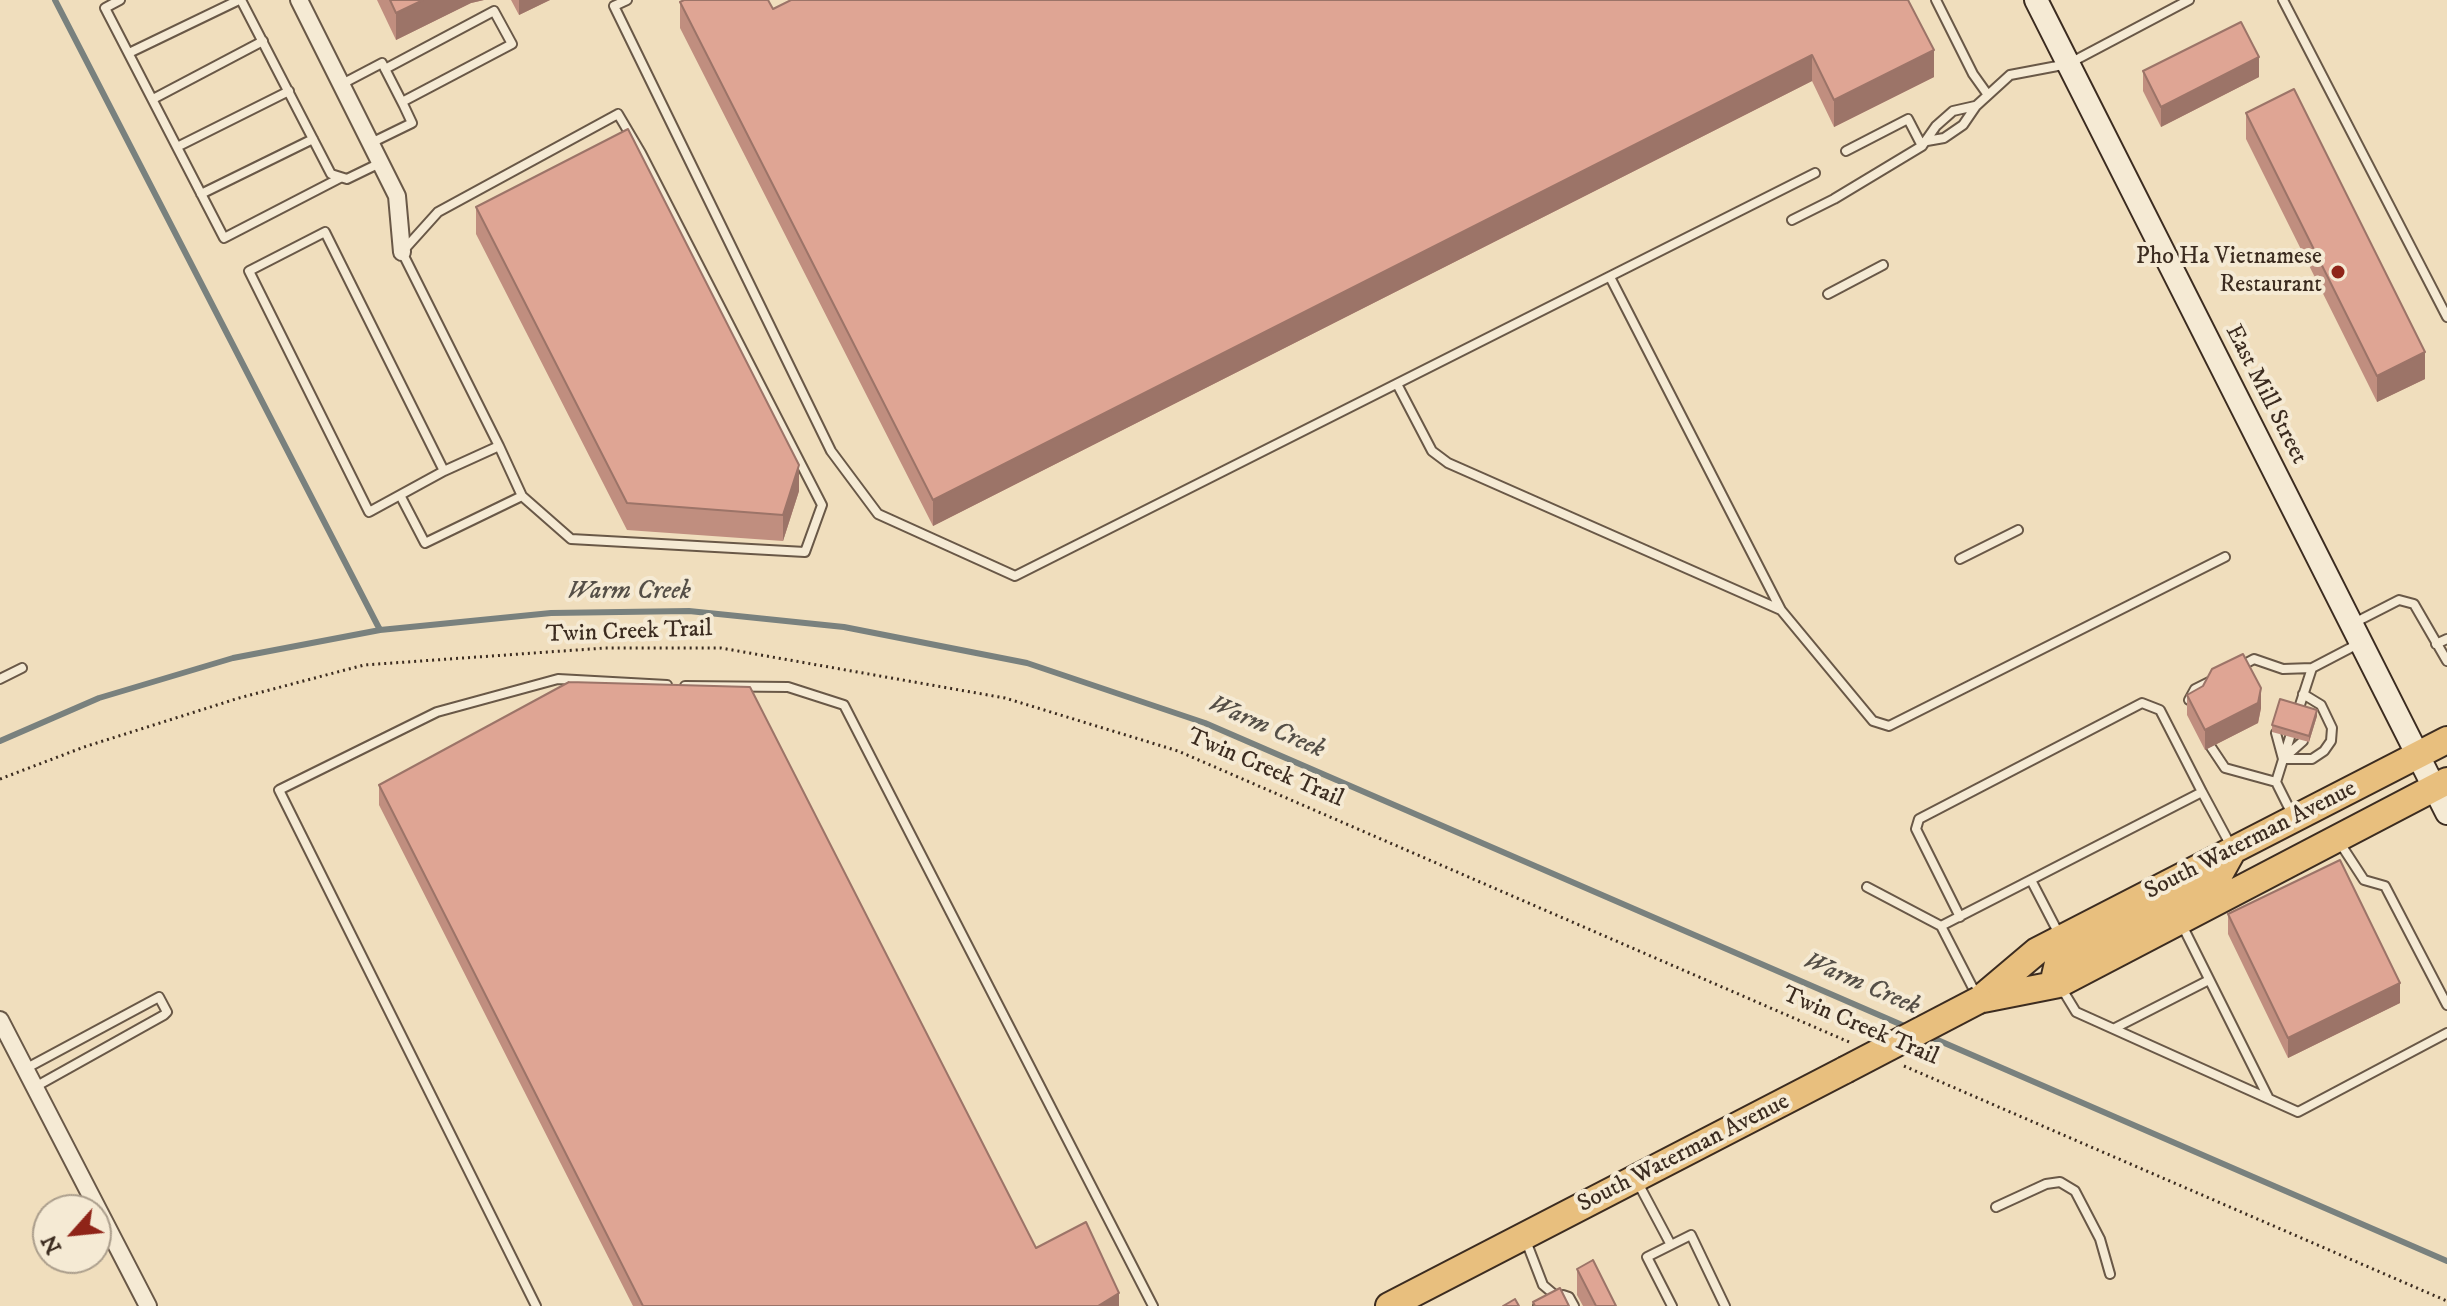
<!DOCTYPE html>
<html>
<head>
<meta charset="utf-8">
<style>
	body { margin:0 }
	#map { position:relative; width:2447px; height:1306px; overflow:hidden; background:#f0debd; font-family:"IM FELL DW Pica",serif }
	canvas { display:block }
	.north { position:absolute; left:32px; top:1194px; width:80px; height:80px; box-sizing:border-box; background:#f5ead4; border:2px solid #ab9e8c; border-radius:50%; rotate:243deg; font-size:22px; font-weight:700; line-height:32px; text-align:center; color:#3c2c20 }
	.north::after { content:''; display:block; margin:auto; width:28px; height:36px; background:#8f2418; clip-path:polygon(50% 0,100% 100%,50% 72%,0 100%) }
</style>
</head>
<body>
<div id="map">
<canvas width="2447" height="1306"></canvas>
<div class="north">N</div>
</div>
<script>
const context = document.querySelector('canvas').getContext('2d');
context.lineJoin = 'round';
const poly = rows => new Path2D(rows.map(r => 'M' + r).join(''));
function stroke(path, color, width, dash) { context.strokeStyle = color; context.lineWidth = width; context.lineCap = dash ? 'butt' : 'round'; context.setLineDash(dash || []); context.stroke(path); }
function fill(path, color) { context.fillStyle = color; context.fill(path, 'evenodd'); }
function write(font, color, halo, rows, align = 'center') {
  context.font = font + ' "IM FELL DW Pica",serif'; context.lineWidth = 8; context.setLineDash([]); context.textBaseline = 'middle'; context.strokeStyle = halo; context.fillStyle = color; for (const [text, x, y, turn = 0] of rows) {
    context.save(); context.translate(x, y); context.rotate((+turn || 0) * Math.PI / 180); context.textAlign = isNaN(turn) ? turn : align; if (halo) context.strokeText(text, 0, 0); context.fillText(text, 0, 0); context.restore();
  }
}
stroke(poly([
	[55,0,380,630],
	[0,741,99,698,233,658,380,630,551,613,689,611,844,627,1027,663,1205,723,1909,1028],
	[1926,1035,2447,1261]
]), '#79817e', 6);
const lane = poly([
	[120,0,105,8,224,238,340,178],
	[241,0,331,174,347,179,380,163],
	[627,0,614,6,831,451,878,514,1015,576,1815,173],
	[1936,0,1973,74,1988,95],
	[2283,0,2447,317],
	[129,53,239,0],
	[385,69,494,11,512,44,402,102],
	[342,84,382,63,404,106,412,123,371,143],
	[153,99,263,41],
	[618,114,641,153,822,505,805,552,571,539,522,496,499,446,402,252,438,212,618,114],
	[1927,141,1944,138,1963,125,1976,106,2010,75,2068,64,2189,0],
	[177,147,289,91],
	[1846,151,1908,119,1922,146],
	[201,194,313,139],
	[1792,220,1834,199,1922,146,1936,126,1953,111,1975,106],
	[1610,277,1781,610],
	[1828,294,1883,265],
	[1397,384,1432,451,1448,463,1781,610,1873,721,1889,726,2225,557],
	[444,471,325,232,249,271,369,512,444,471,499,446],
	[400,495,425,543,522,496],
	[1960,559,2018,530],
	[2352,624,2399,600,2414,604,2447,661],
	[2436,644,2447,639],
	[2241,666,2254,659,2283,669,2312,668,2358,644],
	[0,679,22,668],
	[685,686,788,687,844,705,1153,1306],
	[2189,700,2195,689,2211,681],
	[2298,711,2312,668],
	[2276,733,2283,759],
	[2290,737,2276,782,2292,814],
	[2211,747,2225,768,2276,782],
	[2284,758,2303,741],
	[2283,759,2312,759,2324,751,2331,741,2332,728,2321,705,2303,694],
	[2338,840,2364,880,2385,886,2447,1005],
	[2031,880,2059,934],
	[1867,887,1941,926],
	[1960,917,1916,829,1919,819,2142,703,2160,710,2202,792],
	[2181,923,2268,1097],
	[2062,989,2076,1012,2298,1112,2447,1033],
	[1977,996,1941,926,2202,792,2231,846],
	[2115,1028,2209,980],
	[25,1069,159,997,167,1012,164,1015,35,1087],
	[1638,1183,1671,1245],
	[1996,1207,2046,1184,2060,1182,2075,1191,2087,1214,2100,1239,2110,1274],
	[1526,1241,1543,1285,1556,1296],
	[536,1306,279,790,437,712,558,679,667,685],
	[1538,1306,1563,1295,1569,1297,1574,1306],
	[1672,1306,1647,1257,1691,1235,1725,1306]
]);
const street = poly([
	[299,0,397,196,402,252],
	[0,1020,148,1306]
]);
const secondary = poly([
	[2036,0,2447,813]
]);
const primary = poly([
	[2059,984,2055,976,2058,963,2214,884,2233,850],
	[1983,999,2059,984,2447,781],
	[1979,1000,2037,951,2447,740],
	[1389,1306,1845,1070]
]);
stroke(lane, '#695847', 12);
stroke(street, '#695847', 20);
stroke(secondary, '#3c2c20', 26);
stroke(primary, '#3c2c20', 30);
stroke(poly([
	[0,779,84,747,239,698,364,665,605,648,721,648,1005,698,1178,751,1849,1042],
	[1904,1066,2447,1301]
]), '#3c2c20', 3, [2, 4]);
stroke(lane, '#f5ead4', 8);
stroke(street, '#f5ead4', 16);
stroke(secondary, '#f5ead4', 22);
stroke(primary, '#e8bf7e', 26);
const primaryBridge = poly([
	[1845,1070,1979,1000]
]);
stroke(primaryBridge, '#3c2c20', 30, []);
stroke(primaryBridge, '#e8bf7e', 26);
fill(poly([
	[377,0,484,0,471,3,396,40],
	[511,0,550,0,519,15],
	[1908,0,1934,77,1834,127,1812,81,933,526,680,28,680,2,773,9],
	[2143,71,2259,77,2161,127,2143,91],
	[2246,113,2425,379,2377,402,2246,139],
	[476,207,799,491,783,541,627,530,476,234],
	[2187,695,2261,708,2258,723,2205,750,2187,715],
	[2317,716,2309,742,2272,732,2272,725],
	[379,785,1036,1248,1119,1306,633,1306,379,805],
	[2228,914,2400,1003,2288,1058,2228,934],
	[1577,1269,1616,1306,1583,1306,1577,1295]
]), '#c08e7f');
fill(poly([
	[423,0,484,0,471,3,396,40,396,13],
	[519,0,550,0,519,15],
	[1934,50,1934,77,1834,127,1834,100],
	[1812,55,1812,81,933,526,933,500],
	[2259,57,2259,77,2161,127,2161,107],
	[2425,352,2425,379,2377,402,2377,376],
	[799,465,799,491,783,541,783,515],
	[2261,688,2261,708,2258,723,2205,750,2205,730],
	[2317,710,2317,716,2309,742,2309,736],
	[2400,983,2400,1003,2288,1058,2288,1038],
	[1119,1293,1119,1306,1098,1306]
]), '#9c7468');
const building = poly([
	[390,0,423,0,396,13,390,0],
	[684,0,768,0,773,9,791,0,1908,0,1934,50,1834,100,1812,55,933,500,680,2,684,0],
	[2241,22,2259,57,2161,107,2143,71,2241,22],
	[2294,89,2425,352,2377,376,2246,113,2294,89],
	[628,129,799,465,783,515,627,503,476,207,628,129],
	[2243,654,2261,688,2258,703,2205,730,2187,695,2203,686,2212,669,2243,654],
	[569,682,750,687,1036,1248,1086,1222,1119,1293,1098,1306,643,1306,379,785,569,682],
	[2280,699,2317,710,2309,736,2272,725,2280,699],
	[2340,860,2400,983,2288,1038,2228,914,2340,860],
	[1593,1260,1616,1306,1596,1306,1577,1269,1593,1260],
	[1560,1288,1569,1306,1535,1306,1533,1302,1560,1288],
	[1515,1299,1519,1306,1503,1306,1515,1299]
]);
fill(building, '#dfa594');
stroke(building, '#9c7468', 2);
for (const [x, y, r, color] of [
	[2338,272,8,"#8f2418"]
]) { const dot = new Path2D(); dot.arc(x, y, r, 0, 2 * Math.PI); context.fillStyle = color; context.fill(dot); stroke(dot, '#f5ead4', 3); }
write('24px', '#3c2c20', '#f5ead4', [
	["Pho Ha Vietnamese",2322,258],
	["Restaurant",2322,286]
], 'right');
write('24px', '#3c2c20', '#f5ead4', [
	["East Mill Street",2265,395,63],
	["Twin Creek Trail",629,633,-2],
	["Twin Creek Trail",1265,769,23],
	["South Waterman Avenue",2251,841,-27],
	["Twin Creek Trail",1860,1027,23],
	["South Waterman Avenue",1684,1154,-27]
]);
write('italic 26px', '#554f47', '#f5ead4', [
	["Warm Creek",629,593],
	["Warm Creek",1266,728,23],
	["Warm Creek",1861,985,23]
]);
</script>
</body>
</html>
